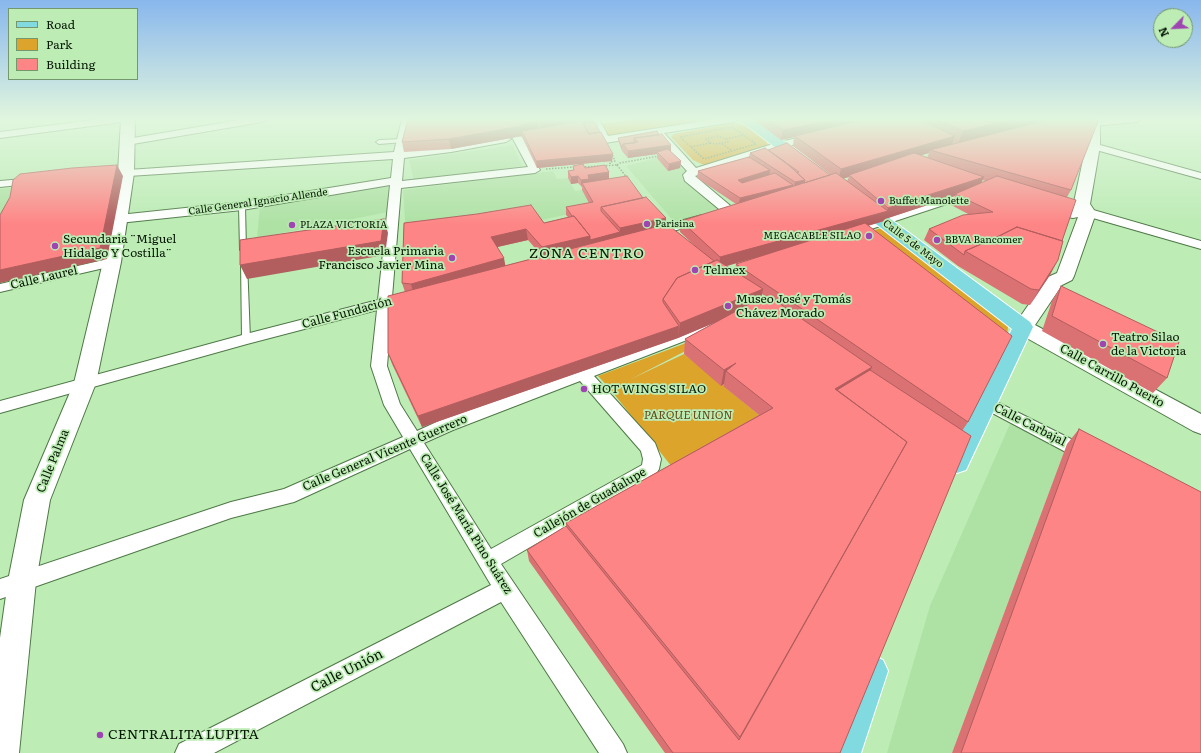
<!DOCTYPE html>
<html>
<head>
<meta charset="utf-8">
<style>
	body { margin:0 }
	#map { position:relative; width:1201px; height:753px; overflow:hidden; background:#bdecb5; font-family:Literata,serif }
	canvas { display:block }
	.legend { position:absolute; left:8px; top:8px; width:130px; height:72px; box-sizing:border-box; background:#bdecb5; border:1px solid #74976e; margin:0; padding:5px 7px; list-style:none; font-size:12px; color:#071704 }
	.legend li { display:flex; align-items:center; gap:8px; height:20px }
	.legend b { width:20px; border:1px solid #74976e }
	.north { position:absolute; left:1153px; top:8px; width:40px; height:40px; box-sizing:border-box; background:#bdecb5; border:1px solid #74976e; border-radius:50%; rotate:246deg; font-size:11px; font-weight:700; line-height:16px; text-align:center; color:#071704 }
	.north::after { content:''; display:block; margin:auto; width:14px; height:18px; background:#9f45b1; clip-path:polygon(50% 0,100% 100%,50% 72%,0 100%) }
</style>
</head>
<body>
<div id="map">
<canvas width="1201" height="753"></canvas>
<ul class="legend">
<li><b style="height:5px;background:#80dae0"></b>Road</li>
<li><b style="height:11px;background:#dda42c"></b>Park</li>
<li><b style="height:11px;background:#fe8586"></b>Building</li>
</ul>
<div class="north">N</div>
</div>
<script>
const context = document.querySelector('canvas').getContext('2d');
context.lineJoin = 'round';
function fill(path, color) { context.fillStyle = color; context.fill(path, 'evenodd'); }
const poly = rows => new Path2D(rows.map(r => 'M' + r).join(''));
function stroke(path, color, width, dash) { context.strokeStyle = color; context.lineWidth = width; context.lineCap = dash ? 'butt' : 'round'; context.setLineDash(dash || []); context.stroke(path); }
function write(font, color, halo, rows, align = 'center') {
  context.font = font + ' Literata,serif'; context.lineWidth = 3.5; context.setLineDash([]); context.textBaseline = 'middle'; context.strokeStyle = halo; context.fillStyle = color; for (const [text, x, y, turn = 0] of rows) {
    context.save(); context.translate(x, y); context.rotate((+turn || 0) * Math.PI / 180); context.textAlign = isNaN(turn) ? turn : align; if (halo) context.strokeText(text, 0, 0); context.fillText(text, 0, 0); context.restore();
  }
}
fill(poly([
	[513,145,522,166,414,181,409,160],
	[671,154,689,171,723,210,675,223,626,166],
	[553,171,557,179,568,178,575,191,627,183,593,209,536,221,406,234,403,190],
	[395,185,393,211,257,238,260,206],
	[22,187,0,234,0,189],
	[1013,417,1067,444,952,753,887,753,930,606]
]), '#aee1a4');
fill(poly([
	[636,119,721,119,607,137,600,124],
	[733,123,747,126,767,142,768,146,706,166,693,160,671,137,674,134],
	[882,228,999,317,1008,327,1007,338,861,234],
	[742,322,631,379,684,354,769,423,676,472,610,389,598,376]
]), '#dda42c');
const lane = poly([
	[402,139,405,141,404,142,379,144,376,142,379,140,402,139],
	[242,204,245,206,246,250,243,252,240,250,239,206,242,204],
	[244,259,247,261,250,339,246,342,242,339,241,261,244,259]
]);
const street = poly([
	[100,119,127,119,122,122,0,138,0,132,100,119],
	[245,119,267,119,262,122,127,145,122,142,127,139,245,119],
	[402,119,412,119,405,151,451,146,506,136,511,139,506,142,451,152,404,158,402,181,528,167,512,137,517,134,522,137,540,170,535,173,401,188,392,297,408,293,413,294,415,297,413,300,392,306,387,366,400,404,417,431,441,420,726,315,731,313,736,315,738,318,736,321,594,376,655,443,661,459,659,469,656,474,501,564,623,744,627,753,599,753,501,602,214,753,175,753,179,744,491,585,410,449,294,502,231,518,0,599,0,579,231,502,284,489,403,437,384,405,371,366,377,310,247,344,0,413,0,401,246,334,378,300,390,185,242,210,119,223,115,222,113,219,115,216,119,215,242,202,391,178,393,159,113,177,107,174,113,171,394,152,402,119],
	[580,381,641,451,643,459,642,465,491,549,424,443,453,430,580,381],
	[589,119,599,119,608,136,716,119,739,119,734,122,664,133,696,168,776,143,814,134,819,137,818,139,783,147,695,176,733,208,735,211,733,214,729,215,725,214,685,181,683,175,687,171,654,135,605,143,600,140,589,119],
	[1105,119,1142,119,1137,122,1093,126,1088,123,1093,120,1105,119],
	[1093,143,1201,173,1201,179,1089,148,1088,146,1093,143],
	[34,178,40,181,38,183,0,187,0,181,34,178],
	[973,189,977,190,979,192,977,194,853,235,849,236,845,235,843,232,845,229,973,189],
	[1076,205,1201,241,1201,249,1072,212,1070,209,1072,206,1076,205],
	[702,215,706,216,708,219,706,222,651,237,647,236,645,233,647,230,702,215],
	[112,258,117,259,119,262,117,265,0,292,0,284,112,258],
	[987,397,1091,449,1094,454,1091,459,1085,461,1079,459,981,407,979,403,981,399,987,397]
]);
const secondary = poly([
	[121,119,135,119,134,173,121,262,96,383,50,500,36,581,19,753,0,753,0,638,8,581,24,500,74,383,103,262,118,173,121,119],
	[1081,119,1096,119,1100,123,1100,146,1090,204,1096,213,1074,276,1072,280,1062,285,1035,325,1201,414,1201,434,1193,431,1016,332,1013,327,1048,277,1057,273,1078,217,1073,218,1067,217,1065,213,1068,206,1074,202,1086,146,1086,124,1081,119]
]);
const primary = poly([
	[738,119,754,119,810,160,812,163,810,166,805,167,800,166,738,119],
	[860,199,866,201,1030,322,1033,327,966,470,957,473,948,470,945,463,1012,329,854,207,852,204,854,201,860,199],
	[872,655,883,660,888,671,861,753,827,753,861,660,872,655]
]);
stroke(lane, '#4e7846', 2);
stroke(street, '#4e7846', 2);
stroke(secondary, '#4e7846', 2);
stroke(primary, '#fff', 2);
stroke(poly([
	[732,127,756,144,704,159,680,137,732,127],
	[717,136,726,139,728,142,715,144,710,143,706,139,717,136],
	[726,139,744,135],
	[722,144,731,150],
	[691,147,710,143],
	[610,164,610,162,615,161,611,152],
	[617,165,628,179],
	[617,165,620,163,659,156],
	[582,167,617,165],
	[546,169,575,167]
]), '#65855f', 1.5, [1.5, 1.5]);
fill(lane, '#fff');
fill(street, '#fff');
fill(secondary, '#fff');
fill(primary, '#80dae0');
fill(poly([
	[408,119,593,119,593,122,600,132,613,154,612,161,537,168,522,137,522,136,451,149,404,152,402,142],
	[753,119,1099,119,1071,190,1067,197,1050,275,1030,305,1022,304,958,266,924,240,929,229,970,215,951,205,955,196,885,219,884,221,868,226,968,422,962,431,840,753,665,753,529,561,527,550,566,526,566,523,759,415,723,386,724,384,721,386,684,354,685,339,720,320,678,338,422,427,392,364,388,353,405,292,402,283,404,223,544,223,568,217,566,215,566,207,589,203,582,190,582,187,578,183,571,184,568,178,568,171,573,170,573,166,609,172,609,179,589,182,643,198,666,218,665,225,696,247,680,232,681,221,736,204,697,178,698,171,749,157,750,153,768,150,830,175,831,175,793,146,794,137,781,140],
	[929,153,927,158,920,155],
	[849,177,847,181,843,178],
	[982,180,986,181,981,183],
	[528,240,542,256,505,266,497,247],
	[754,258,736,264,735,271,727,266],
	[762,294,766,297,761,298],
	[657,131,670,152,681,161,680,168,668,171,657,158,657,154,628,158,622,151,618,141,618,138],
	[1061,286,1167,378,1153,393,1042,331,1052,301],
	[1079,429,1201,753,952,753,1067,444]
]), '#da7273');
fill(poly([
	[550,119,593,119,593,122,540,130,539,120],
	[837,119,882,119,795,136,794,137,781,140,783,130],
	[1014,119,1061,119,958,144,963,131],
	[538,121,539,131,522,131,522,136,451,149,449,139],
	[955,136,951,147,930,150,929,153,851,176,849,175,849,177,838,180,841,169],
	[671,145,671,152,659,153,657,152,657,154,628,158,628,151],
	[613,154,612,161,537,168,536,161],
	[681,161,680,168,668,171,669,164],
	[117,165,123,176,107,259,0,283,0,270],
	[770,170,769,177,737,187,738,180],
	[609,172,609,179,582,183,581,187,581,180,588,175],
	[578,176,578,183,571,184,571,177],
	[984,177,979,188,955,194,955,196,885,219,884,221,719,268,720,257,887,211,888,208],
	[805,180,802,190,792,193,795,182],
	[793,185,791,192,738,206,740,198],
	[666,218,665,229,620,239,620,228],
	[384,219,388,233,385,255,247,279,240,265],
	[526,229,528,240,493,248,491,237],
	[620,232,620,239,543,258,542,247,590,236],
	[504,258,506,269,414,295,411,284],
	[1058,260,1050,275,1030,305,1039,290],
	[763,289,760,304,678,338,680,323],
	[679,326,678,338,422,427,418,416],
	[736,363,726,371,724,384,721,386,724,370],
	[872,367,866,382,840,397,835,389]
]), '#b25d5e');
const building = poly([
	[408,119,537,119,538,121,516,127,449,139,402,142,408,119],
	[539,119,550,119,539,120,539,119],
	[768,119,837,119,783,130,768,119],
	[866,119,918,119,955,136,841,169,795,136,866,119],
	[936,119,1014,119,963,131,936,119],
	[1051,119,1099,119,1071,190,930,150,1051,119],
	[582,121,589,134,601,132,613,154,536,161,522,131,582,121],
	[595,122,600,132,589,134,583,124,595,122],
	[657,131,659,135,634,138,634,141,635,143,623,144,622,148,618,138,657,131],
	[662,134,671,145,628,151,623,144,638,142,634,138,662,134],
	[787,143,830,175,804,183,805,180,797,173,799,172,788,164,787,164,768,150,787,143],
	[765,148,784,161,805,180,795,182,750,153,765,148],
	[668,149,681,161,669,164,657,152,668,149],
	[914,153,984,177,888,208,849,175,914,153],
	[749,157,770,170,738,180,742,183,775,173,793,185,740,198,698,171,749,157],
	[583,164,585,168,605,165,609,172,588,175,589,179,581,180,578,176,571,177,568,171,574,170,573,166,583,164],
	[117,165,100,248,0,270,0,215,10,197,13,180,20,174,72,168,117,165],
	[836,173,888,211,720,257,681,221,836,173],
	[627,176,643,198,601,207,601,211,620,232,590,240,590,236,574,216,572,216,566,207,593,202,582,183,627,176],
	[997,176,1076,200,1062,241,1017,227,995,238,965,251,964,255,929,229,963,215,993,212,955,194,997,176],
	[646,197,666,218,620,228,601,207,646,197],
	[531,205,544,223,574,216,590,236,542,247,526,229,491,237,504,258,411,284,402,283,404,223,477,214,531,205],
	[384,219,381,241,240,265,240,240,384,219],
	[865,223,1012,336,968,422,736,264,865,223],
	[667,224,714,261,677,278,663,299,663,302,679,326,418,416,388,353,388,296,667,224],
	[1017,227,1063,241,1058,260,1039,290,1031,289,965,251,995,238,1017,227],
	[717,260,763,289,680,323,663,299,677,278,717,260],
	[1061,286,1179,342,1167,378,1052,316,1061,286],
	[762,297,770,297,872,367,835,389,907,442,740,737,566,523,773,408,726,371,736,363,724,370,685,339,762,297],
	[870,370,971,436,840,753,673,753,527,550,566,526,739,740,907,442,837,390,870,370],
	[1079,429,1201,492,1201,753,961,753,1079,429]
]);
fill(building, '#fe8586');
stroke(building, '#b25d5e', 1);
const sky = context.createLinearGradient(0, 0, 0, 224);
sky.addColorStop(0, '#89b7ed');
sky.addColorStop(0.53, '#e1f6de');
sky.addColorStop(1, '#e1f6de00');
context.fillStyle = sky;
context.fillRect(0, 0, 1201, 224);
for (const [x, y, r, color] of [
	[881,201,4,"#9f45b1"],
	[647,224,4,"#9f45b1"],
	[292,225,4,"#9f45b1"],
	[869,236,4,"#9f45b1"],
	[937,240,4,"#9f45b1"],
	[55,246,4,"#9f45b1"],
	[452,258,4,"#9f45b1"],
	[695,270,4,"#9f45b1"],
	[728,306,4,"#9f45b1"],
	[1103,344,4,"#9f45b1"],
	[584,389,4,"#9f45b1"],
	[100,735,4,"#9f45b1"]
]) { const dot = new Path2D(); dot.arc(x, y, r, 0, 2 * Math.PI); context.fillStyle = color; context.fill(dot); stroke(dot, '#bdecb5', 1.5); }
write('10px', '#071704', '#bdecb5', [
	["Buffet Manolette",889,201],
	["Parisina",655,224],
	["PLAZA VICTORIA",300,225],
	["MEGACABLE SILAO",861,236,"right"],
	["BBVA Bancomer",945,240]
], 'left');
write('10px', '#071704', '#bdecb5', [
	["Calle General Ignacio Allende",258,202,-8],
	["Calle 5 de Mayo",913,244,37]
]);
write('12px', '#071704', '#bdecb5', [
	["Secundaria ¨Miguel",63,239],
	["Hidalgo Y Costilla¨",63,253],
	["Escuela Primaria",444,251,"right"],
	["Francisco Javier Mina",444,265,"right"],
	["Telmex",703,270],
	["Museo José y Tomás",736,299],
	["Chávez Morado",736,313],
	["Teatro Silao",1111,337],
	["de la Victoria",1111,351],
	["HOT WINGS SILAO",592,389]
], 'left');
write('12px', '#071704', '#bdecb5', [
	["Calle Laurel",44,278,-13],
	["Calle Fundación",347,313,-15],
	["Calle Carrillo Puerto",1112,376,29],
	["Calle Carbajal",1030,425,27],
	["Calle General Vicente Guerrero",385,453,-23],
	["Calle Palma",53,461,-68],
	["Callejón de Guadalupe",590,503,-30],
	["Calle José María Pino Suárez",466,524,58]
]);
write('italic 12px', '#604819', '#bdecb5', [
	["PARQUE UNION",688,415]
]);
context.letterSpacing = '1px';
write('14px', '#071704', '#bdecb5', [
	["ZONA CENTRO",587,254]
]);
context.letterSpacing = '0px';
write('14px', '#071704', '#bdecb5', [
	["Calle Unión",347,671,-27]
]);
write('14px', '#071704', '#bdecb5', [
	["CENTRALITA LUPITA",108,735]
], 'left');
</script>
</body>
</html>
